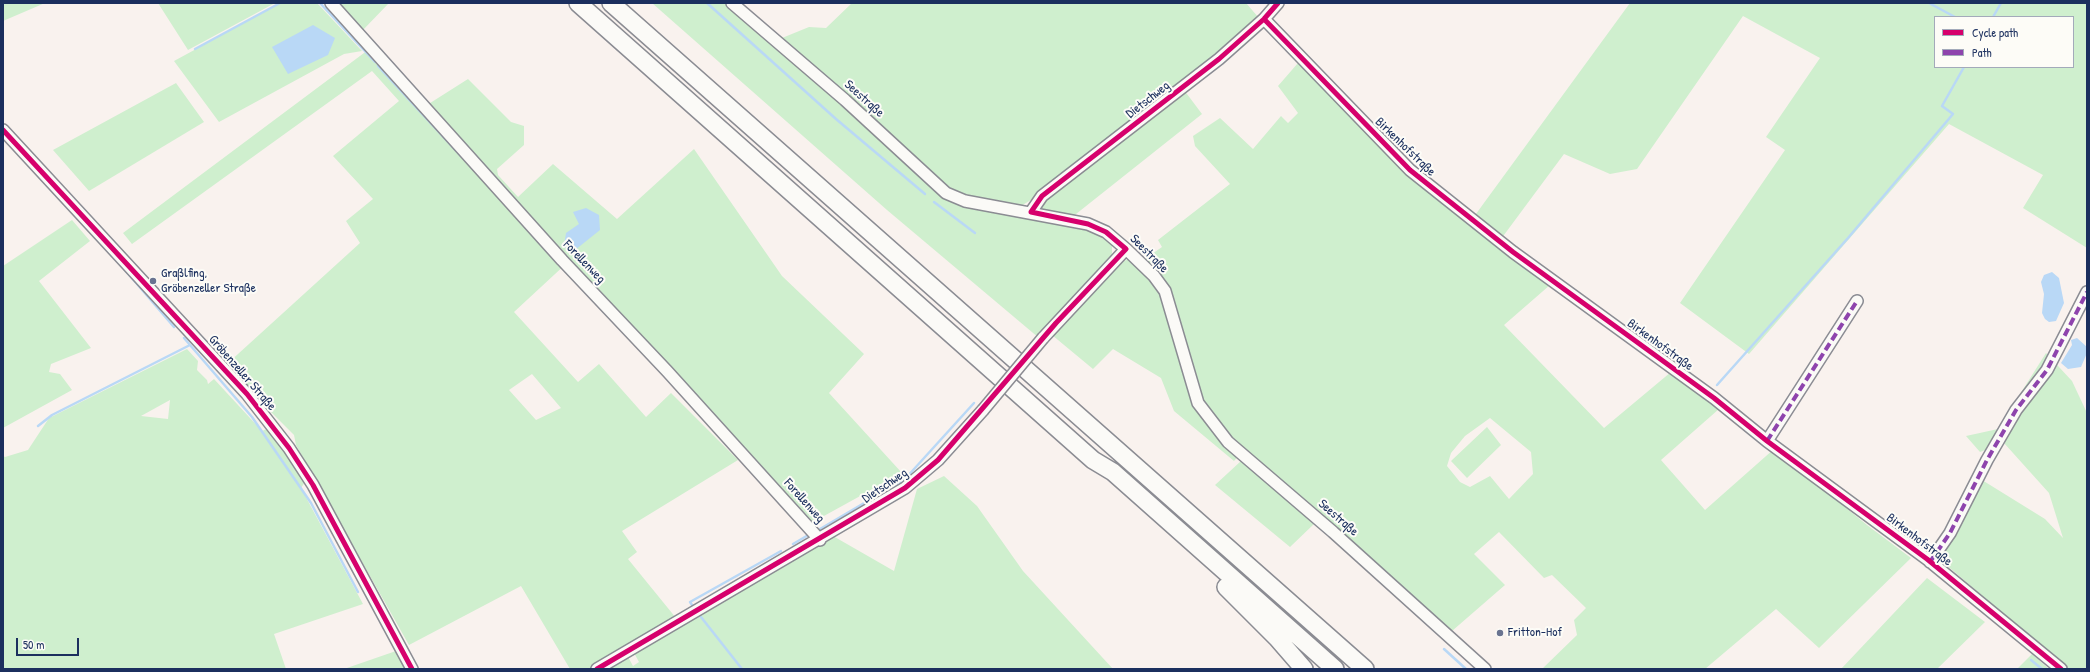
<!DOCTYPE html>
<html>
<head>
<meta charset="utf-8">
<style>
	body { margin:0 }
	#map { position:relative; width:2090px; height:672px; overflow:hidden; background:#f9f2ee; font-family:"Patrick Hand",sans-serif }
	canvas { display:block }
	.frame { position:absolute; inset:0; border:4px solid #1b2f5e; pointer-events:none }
	.legend { position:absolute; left:1934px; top:16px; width:140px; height:52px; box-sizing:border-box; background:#fdfcf7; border:1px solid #a3aaba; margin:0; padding:5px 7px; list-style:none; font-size:12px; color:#1b2f5e }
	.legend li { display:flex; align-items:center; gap:8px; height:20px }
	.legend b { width:20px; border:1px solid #a3aaba }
	.scale { position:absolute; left:16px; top:638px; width:63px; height:18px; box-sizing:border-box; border:2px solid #1b2f5e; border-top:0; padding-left:5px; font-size:12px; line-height:14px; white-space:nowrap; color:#1b2f5e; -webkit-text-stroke:3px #fdfcf7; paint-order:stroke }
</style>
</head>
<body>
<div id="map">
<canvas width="2090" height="672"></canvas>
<div class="frame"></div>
<ul class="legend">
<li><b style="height:5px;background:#d6006c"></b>Cycle path</li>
<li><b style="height:5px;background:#8e44ad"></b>Path</li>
</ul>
<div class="scale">50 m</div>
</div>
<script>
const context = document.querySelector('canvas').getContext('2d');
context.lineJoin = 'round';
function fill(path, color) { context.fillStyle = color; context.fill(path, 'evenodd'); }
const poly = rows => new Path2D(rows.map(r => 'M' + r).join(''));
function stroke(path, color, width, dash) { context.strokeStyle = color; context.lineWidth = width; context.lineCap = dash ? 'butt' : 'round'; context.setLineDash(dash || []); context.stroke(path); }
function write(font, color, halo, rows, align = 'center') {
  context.font = font + ' "Patrick Hand",sans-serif'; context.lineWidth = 4; context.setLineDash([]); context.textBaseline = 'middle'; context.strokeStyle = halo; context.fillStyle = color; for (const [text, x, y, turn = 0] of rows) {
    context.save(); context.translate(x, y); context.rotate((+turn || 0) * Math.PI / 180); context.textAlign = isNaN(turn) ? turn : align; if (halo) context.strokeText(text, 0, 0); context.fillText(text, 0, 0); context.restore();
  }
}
fill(poly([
	[3,3,45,3,3,21],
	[158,3,275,3,188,50],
	[281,3,317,3,362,51,344,54,219,122,174,61],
	[335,3,389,3,362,31],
	[652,3,726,3,753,24,945,197,1103,232,1112,242,1112,257,1062,313,1048,323,1039,338,887,210],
	[852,3,1246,3,1259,18,1217,57,1044,192,1016,209,947,192,782,38,809,27,826,28],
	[1630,3,2087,3,2087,248,2023,208,2043,175,1949,124,1749,354,1680,303,1785,150,1766,137,1820,58,1743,16,1637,169,1610,174,1564,154,1501,239,1473,218],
	[1935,17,2073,17,2073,67,1935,67],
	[368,50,427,105,468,79,511,122,524,126,524,145,497,169,498,175,518,197,553,164,617,219,694,149,782,276,864,354,829,393,902,473,813,522,568,262,514,312,578,382,599,364,646,417,671,393,738,460,622,531,637,552,628,559,676,618,591,669,570,669,521,586,409,645,296,445,294,435,246,387,227,364,360,243,346,221,373,199,333,156,399,101,372,71,132,244,123,233],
	[532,374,561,408,536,420,509,390],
	[1298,63,1316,76,1347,110,1550,285,1504,325,1604,428,1671,372,1719,409,1661,460,1705,510,1774,449,1867,525,1911,558,1819,648,1776,609,1705,669,1542,669,1577,635,1574,620,1586,608,1552,575,1544,578,1499,532,1474,554,1505,585,1452,631,1243,451,1234,461,1174,411,1161,378,1113,349,1093,369,1052,335,1119,263,1129,259,1156,285,1180,349,1167,293,1142,261,1162,247,1158,240,1230,184,1195,146,1193,136,1220,118,1253,149,1281,116,1288,123,1298,113,1278,86],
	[1490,418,1531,452,1533,474,1509,499,1490,476,1470,487,1460,482,1447,466,1451,453,1465,436],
	[176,83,204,122,89,191,53,150],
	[1184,90,1202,114,1071,218,1043,214,1039,204],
	[72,220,90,241,39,281,91,348,51,364,49,372,60,374,72,390,3,428,3,266],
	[187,349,198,361,197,370,207,380,208,384,214,379,262,431,269,428,305,482,301,488,363,604,274,634,286,669,3,669,3,456,5,457,28,450,49,418],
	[170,400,168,419,141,416],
	[2046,353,2072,381,2087,413,2087,669,2068,669,1937,557,1982,480,2045,519,2063,538,2049,493,2004,443,1980,452,1966,436,1998,429],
	[1487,427,1501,445,1467,478,1451,461],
	[1241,461,1314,524,1290,547,1215,485],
	[944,476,977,506,1023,571,1113,669,605,669,627,655,633,666,639,662,633,651,833,536,894,571,917,489],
	[1927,578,1985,622,1937,669,1841,669],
	[396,651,406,669,344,669],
	[2032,654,2049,669,2017,669]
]), '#cfefce');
fill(poly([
	[313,25,335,38,328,55,288,74,272,47],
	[586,208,599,215,600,230,570,254,564,245,566,233,579,224,573,212],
	[2052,272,2059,278,2064,303,2056,321,2049,322,2045,319,2042,313,2044,294,2041,282,2044,275],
	[2077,338,2087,347,2087,353,2081,367,2068,369,2061,363,2072,345,2071,340]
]), '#b9d8f6');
stroke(poly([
	[320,3,375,62],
	[707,3,836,119,925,194],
	[1929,3,1955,17],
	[1993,17,2001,3],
	[195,49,280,3],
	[378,66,461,156],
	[934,202,975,233],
	[125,270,174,327],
	[184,338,252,417,311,503,358,592],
	[1717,385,1848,238,1953,114,1942,106,1964,67],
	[38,426,52,415,190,345],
	[820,529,905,479,974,403],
	[793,544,810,534],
	[692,605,690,602,781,551],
	[701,617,742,669],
	[1444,649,1466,669],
	[2031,660,2042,669]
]), '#b9d8f6', 2.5);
const minor = poly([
	[331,3,562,260,667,371,820,540],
	[732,3,845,100,946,193,965,201,1088,224,1106,232,1126,249,1154,276,1165,291,1198,403,1228,442,1333,532,1485,669],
	[1264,19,1410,170,1513,252,1714,398,1767,441,1927,559,2061,669],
	[3,130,247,394,289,448,313,485,412,669],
	[1031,212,1042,196,1219,59,1264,19,1278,3],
	[1043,338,1126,249],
	[1767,441,1857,301],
	[1930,562,1950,533,1987,460,2016,410,2047,370,2087,292],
	[597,669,905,488,938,460,983,410]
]);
const highway = poly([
	[578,3,1093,460,1113,472,1335,669],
	[611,3,1365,669],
	[1226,587,1277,638,1304,669]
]);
stroke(minor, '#8b8c93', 14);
stroke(highway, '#8b8c93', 20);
stroke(minor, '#fbfaf7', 11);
stroke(highway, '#fbfaf7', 17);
const minorBridge = poly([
	[983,410,1043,338]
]);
stroke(minorBridge, '#8b8c93', 14, []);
stroke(minorBridge, '#fbfaf7', 11);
stroke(poly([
	[1767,441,1857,301],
	[1930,562,1950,533,1987,460,2016,410,2047,370,2087,292]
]), '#8e44ad', 4, [8, 4]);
stroke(poly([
	[1264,19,1410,170,1513,252,1714,398,1767,441,1927,559,2061,669],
	[3,130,247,394,289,448,313,485,412,669],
	[597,669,905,488,938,460,1056,323,1126,249,1106,232,1088,224,1031,212,1042,196,1219,59,1264,19,1278,3]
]), '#d6006c', 5);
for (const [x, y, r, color] of [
	[153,281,4,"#697390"],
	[1500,633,4,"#697390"]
]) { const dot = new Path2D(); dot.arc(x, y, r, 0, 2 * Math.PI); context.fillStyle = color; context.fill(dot); stroke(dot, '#fdfcf7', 1.5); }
write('13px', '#1b2f5e', '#fdfcf7', [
	["Seestraße",864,99,42],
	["Dietschweg",1148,100,-38],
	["Birkenhofstraße",1405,147,44],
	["Seestraße",1149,254,45],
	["Forellenweg",584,262,46],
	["Birkenhofstraße",1660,345,36],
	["Gröbenzeller Straße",242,373,49],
	["Dietschweg",885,486,-34],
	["Forellenweg",804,501,48],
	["Seestraße",1338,518,41],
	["Birkenhofstraße",1919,540,37]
]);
write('13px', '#1b2f5e', '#fdfcf7', [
	["Graßlfing,",161,274],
	["Gröbenzeller Straße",161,289],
	["Fritton-Hof",1508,633]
], 'left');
</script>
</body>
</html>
